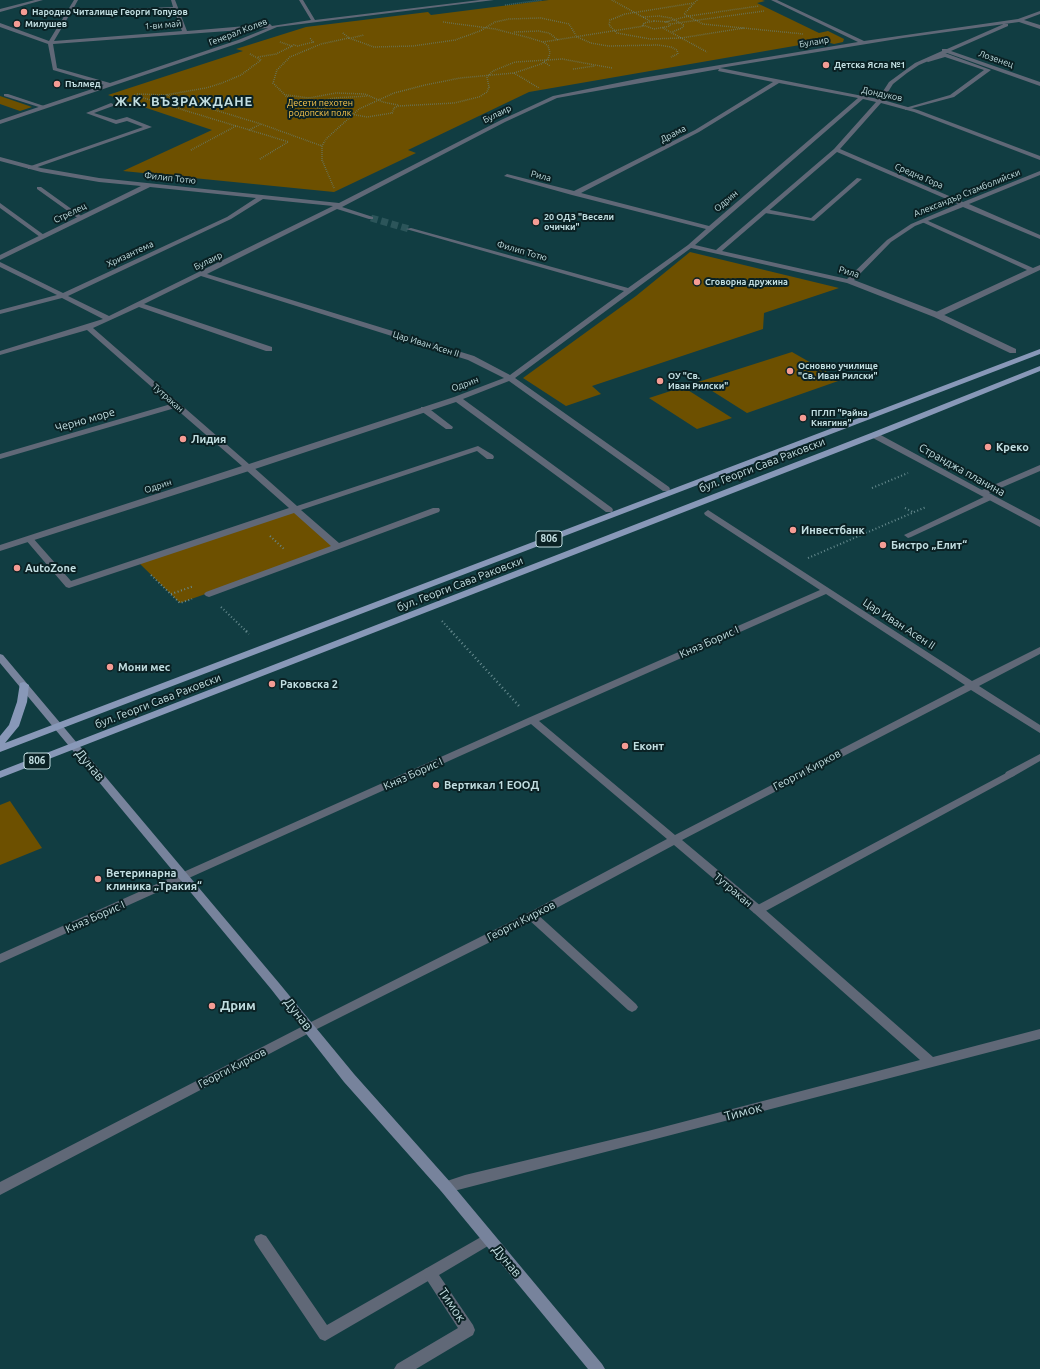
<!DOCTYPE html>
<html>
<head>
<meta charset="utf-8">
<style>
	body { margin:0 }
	canvas { display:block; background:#113d42 }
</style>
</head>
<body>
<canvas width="1040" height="1369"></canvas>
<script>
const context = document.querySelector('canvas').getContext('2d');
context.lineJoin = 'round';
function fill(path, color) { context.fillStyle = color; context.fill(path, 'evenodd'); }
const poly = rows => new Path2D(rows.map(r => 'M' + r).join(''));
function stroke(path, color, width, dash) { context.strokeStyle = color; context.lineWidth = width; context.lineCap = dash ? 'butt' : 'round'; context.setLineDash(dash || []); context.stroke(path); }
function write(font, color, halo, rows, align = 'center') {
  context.font = font + ' Ubuntu,sans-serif'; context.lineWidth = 4; context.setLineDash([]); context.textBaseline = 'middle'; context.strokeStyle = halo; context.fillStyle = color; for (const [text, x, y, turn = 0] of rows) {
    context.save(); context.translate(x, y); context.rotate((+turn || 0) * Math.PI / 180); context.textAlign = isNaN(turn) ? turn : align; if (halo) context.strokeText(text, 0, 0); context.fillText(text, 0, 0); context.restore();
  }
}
fill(poly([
	[549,0,762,0,765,1,757,3,819,33,828,31,844,39,843,42,834,44,823,41,529,92,408,150,416,153,334,192,123,171,212,130,108,95,243,51,236,49,306,27,428,12,431,15],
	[0,96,32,107,20,111,0,104],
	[690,252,839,288,764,313,763,329,592,386,601,394,566,406,523,378,636,296],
	[792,352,841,380,747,413,698,382],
	[683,387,732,418,697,429,649,398],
	[295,509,338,547,180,603,138,562],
	[10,801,42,848,0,865,0,805]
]), '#6d5000');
stroke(poly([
	[371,218,409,229]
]), '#2c555a', 7, [7, 3.5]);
stroke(poly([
	[612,0,650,21],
	[697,0,684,14,703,24,803,34],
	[694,3,625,14,610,20,609,25,617,33,650,39,681,38,744,28],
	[505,5,542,0],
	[643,17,659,16,671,18,684,25,682,28,672,32],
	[654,21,668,22,670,26,654,29,643,25,644,23,654,21],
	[665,22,689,16,759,6],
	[670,24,764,11],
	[663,28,707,52],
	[514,32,538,31,549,33,558,40],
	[343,33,349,38,321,44,290,57,277,70,273,83,286,96,307,106,367,117,392,113,394,108,398,106,454,103,479,97,487,92,489,87,487,77,493,71,515,62,562,59,612,68],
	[349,38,374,47,413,46,455,40,480,31,495,22,509,19,541,18,569,24,577,37,591,43,608,46,658,45,671,47,677,50,678,54,671,57],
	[351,38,364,35],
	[280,42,292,46],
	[543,42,644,26],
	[258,57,276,54,294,45,298,46,313,42,310,38],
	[544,62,550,66],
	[573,69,595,66],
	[514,73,539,88],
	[137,94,165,95,206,88,222,83,241,75,261,60,250,54],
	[134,95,289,142],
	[166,95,261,124,322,146],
	[286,95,309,98,336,93,365,94,383,102,398,105],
	[160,103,172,98],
	[309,105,333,98,368,96],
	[249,130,261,124],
	[191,150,236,126],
	[260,159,288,142],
	[334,188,322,160,322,146,326,139,359,109,394,93,425,85,460,78,514,73,541,64,548,59,550,53,548,46,543,42,530,38,495,29,443,22]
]), '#678b8f', 1.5, [0.5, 1.5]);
stroke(poly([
	[872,488,908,473],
	[905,508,913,512],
	[270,536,284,549],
	[808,558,926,507],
	[151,575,180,603,192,599],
	[171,594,194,586],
	[221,607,247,632],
	[442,621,452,632]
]), '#678b8f', 2, [1, 2.5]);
stroke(poly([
	[246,631,249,634],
	[451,631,519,706]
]), '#678b8f', 2.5, [1, 3]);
fill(poly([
	[945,53,991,70,954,97,905,110,905,108,950,95,984,70,945,57,928,62,925,60,945,53],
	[4,94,8,94,47,107,42,108,4,96,4,94],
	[111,103,113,104,113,106,94,113,116,120,127,117,152,127,32,169,28,169,28,167,143,127,127,121,116,124,86,113,111,103],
	[857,178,862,179,814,221,765,213,762,211,765,209,811,218,857,178],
	[37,187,41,187,84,218,79,219,37,189,37,187],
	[0,203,44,235,44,237,40,237,0,208,0,203],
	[922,220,926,220,1033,268,1040,265,1040,270,940,317,934,317,934,313,1027,270,922,222,922,220],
	[421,407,427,407,453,427,452,429,446,429,421,411,421,407],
	[478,446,493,455,494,457,493,459,487,459,477,451,301,510,339,543,433,508,439,508,440,510,439,512,209,597,206,596,204,594,206,592,331,546,294,513,69,588,66,587,25,539,26,537,32,537,71,581,289,508,246,470,245,468,246,466,252,466,297,506,478,446],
	[990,494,993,495,994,497,993,499,911,537,908,538,904,535,990,494],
	[1010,771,1015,774,1014,776,762,913,758,914,754,913,752,910,754,907,1010,771],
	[532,912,536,913,636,1004,638,1007,636,1010,632,1012,628,1010,528,919,526,916,528,913,532,912],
	[261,1234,266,1236,327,1325,425,1269,430,1267,435,1269,437,1273,435,1277,325,1341,320,1339,256,1244,254,1240,256,1236,261,1234]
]), '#606877');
fill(poly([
	[35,0,43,0,0,12,0,9,35,0],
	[74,0,78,0,72,11,173,7,171,0,175,0,187,31,270,24,272,26,311,20,299,0,303,0,315,20,480,0,494,0,277,27,242,42,0,124,0,120,104,85,53,70,48,44,0,27,0,23,49,41,74,0],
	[174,10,182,31,54,41,70,14,174,10],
	[268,28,238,40,110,83,57,68,53,44,268,28],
	[771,0,777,0,864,41,1018,19,1040,11,1040,14,1024,20,1040,25,1040,29,1019,22,903,38,720,68,878,99,889,82,915,63,942,51,942,49,947,49,1004,24,1008,24,1008,26,951,51,1040,82,1040,86,947,53,919,65,907,73,893,84,883,100,918,110,1040,156,1040,160,914,112,881,103,840,149,963,202,1040,171,1040,175,969,204,1040,235,1040,239,963,207,915,226,891,242,854,280,940,313,1016,349,1016,353,1010,353,934,317,847,283,691,248,515,378,669,487,670,489,669,491,663,491,509,381,463,399,612,508,613,510,612,512,606,512,456,402,252,470,0,551,0,545,242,466,175,408,0,459,0,454,171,404,87,330,0,355,0,351,103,319,62,298,0,314,0,310,57,295,0,267,0,262,63,293,227,217,256,198,150,187,0,260,0,255,141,186,99,182,41,172,0,161,0,157,41,168,99,178,339,203,501,120,553,96,642,78,858,42,771,0],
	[719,69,718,71,773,82,695,130,574,191,507,174,504,176,572,195,706,229,688,245,628,288,411,228,406,229,624,291,510,375,474,356,207,274,337,209,369,219,373,219,373,217,342,207,505,122,557,98,719,69],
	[779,83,858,98,709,226,581,193,699,132,779,83],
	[863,99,876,102,834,149,716,250,695,245,863,99],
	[837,152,958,204,911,224,887,240,847,279,722,251,837,152],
	[263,199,333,206,109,316,68,296,231,219,263,199],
	[201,276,468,360,504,378,454,397,249,464,93,328,139,307,266,351,272,351,272,347,144,304,201,276],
	[871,433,877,433,982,490,1040,465,1040,471,989,493,1040,520,1040,527,871,437,871,433],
	[708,510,972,681,1040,647,1040,654,979,686,1040,725,1040,733,971,690,682,840,762,907,933,1057,1040,1029,1040,1039,648,1141,446,1193,441,1191,439,1187,441,1183,465,1175,648,1131,920,1060,754,913,674,845,536,919,313,1031,0,1195,0,1182,305,1025,528,913,667,839,531,724,0,963,0,954,528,718,820,590,705,515,704,513,708,510],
	[826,594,965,685,675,835,539,721,826,594],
	[1040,754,1040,761,1014,776,1010,777,1005,774,1006,772,1040,754],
	[488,1233,493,1235,495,1239,493,1243,439,1275,473,1325,475,1330,473,1335,416,1369,394,1369,397,1364,458,1328,425,1277,423,1273,425,1269,488,1233]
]), '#606877');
fill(poly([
	[0,654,3,655,279,983,354,1074,451,1183,602,1364,605,1369,588,1369,441,1191,344,1082,271,989,0,663,0,654]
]), '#77839c');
fill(poly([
	[1040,349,1040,354,0,752,0,736,9,725,17,702,20,683,24,682,29,685,27,702,19,726,5,743,1040,349],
	[1040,366,1040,371,877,437,0,778,0,771,871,433,1040,366]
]), '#8898b8');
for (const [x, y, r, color] of [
	[24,12,4,"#f59c94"],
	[17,24,4,"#f59c94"],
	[826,65,4,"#f59c94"],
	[57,84,4,"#f59c94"],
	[536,222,4,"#f59c94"],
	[697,282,4,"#f59c94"],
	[790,371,4,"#f59c94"],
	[660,381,4,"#f59c94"],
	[803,418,4,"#f59c94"],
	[183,439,4,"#f59c94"],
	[988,447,4,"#f59c94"],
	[793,530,4,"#f59c94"],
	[883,545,4,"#f59c94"],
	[17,568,4,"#f59c94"],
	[110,667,4,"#f59c94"],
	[272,684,4,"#f59c94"],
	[625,746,4,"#f59c94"],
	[436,785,4,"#f59c94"],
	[98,879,4,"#f59c94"],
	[212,1006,4,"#f59c94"]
]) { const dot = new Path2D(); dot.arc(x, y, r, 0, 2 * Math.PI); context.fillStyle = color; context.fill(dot); stroke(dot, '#0a2124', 1.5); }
write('bold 9px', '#c2dee1', '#0a2124', [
	["Народно Читалище Георги Топузов",32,12],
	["Милушев",25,24],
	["Детска Ясла №1",834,65],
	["Пълмед",65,84],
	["20 ОДЗ \"Весели",544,217],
	["очички\"",544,227],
	["Сговорна дружина",705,282],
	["Основно училище",798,366],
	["\"Св. Иван Рилски\"",798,376],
	["ОУ \"Св.",668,376],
	["Иван Рилски\"",668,386],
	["ПГЛП \"Райна",811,413],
	["Княгиня\"",811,423]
], 'left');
write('9px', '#c2dee1', '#0a2124', [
	["1-ви май",163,25,-5],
	["Генерал Колев",238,32,-21],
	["Булаир",814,42,-10],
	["Лозенец",996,59,19],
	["Дондуков",882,94,12],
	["Булаир",497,114,-26],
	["Драма",673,134,-27],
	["Рила",541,176,15],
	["Средна Гора",919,176,23],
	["Филип Тотю",170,178,6],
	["Александър Стамболийски",967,193,-22],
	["Одрин",726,201,-40],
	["Стрелец",70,213,-26],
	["Филип Тотю",522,251,16],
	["Хризантема",130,254,-25],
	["Булаир",208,261,-26],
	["Рила",849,272,16],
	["Цар Иван Асен II",426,344,17],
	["Одрин",465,384,-20],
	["Тутракан",168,398,41],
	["Одрин",158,486,-18]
]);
write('9px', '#fbc64c', '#0a2124', [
	["Десети пехотен",320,103],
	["родопски полк",320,113]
]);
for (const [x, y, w] of [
	[549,539,26],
	[37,761,26]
]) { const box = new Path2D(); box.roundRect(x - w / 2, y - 8, w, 16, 3); context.fillStyle = '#0a2124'; context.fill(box); stroke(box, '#c2dee1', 1); }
write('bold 10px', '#c2dee1', null, [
	["806",549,539],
	["806",37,761]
]);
write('11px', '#c2dee1', '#0a2124', [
	["Черно море",85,420,-16],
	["бул. Георги Сава Раковски",762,465,-21],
	["Странджа планина",962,470,29],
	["бул. Георги Сава Раковски",460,584,-21],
	["Цар Иван Асен II",899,624,33],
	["Княз Борис I",709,642,-24],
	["бул. Георги Сава Раковски",158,701,-21],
	["Георги Кирков",807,770,-28],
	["Княз Борис I",413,774,-24],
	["Тутракан",733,890,40],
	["Княз Борис I",95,917,-24],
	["Георги Кирков",521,921,-27],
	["Георги Кирков",232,1068,-27]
]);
write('bold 11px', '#c2dee1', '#0a2124', [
	["Лидия",191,439],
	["Креко",996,447],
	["Инвестбанк",801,530],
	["Бистро „Елит“",891,545],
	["AutoZone",25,568],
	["Мони мес",118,667],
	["Раковска 2",280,684],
	["Еконт",633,746],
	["Вертикал 1 ЕООД",444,785],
	["Ветеринарна",106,873],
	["клиника „Тракия“",106,886]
], 'left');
context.letterSpacing = '1px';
write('bold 13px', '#c2dee1', '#0a2124', [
	["Ж.К. ВЪЗРАЖДАНЕ",184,102]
]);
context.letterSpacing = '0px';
write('13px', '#c2dee1', '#0a2124', [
	["Дунав",90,765,50],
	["Дунав",298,1014,52],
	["Тимок",743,1112,-15],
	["Дунав",507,1261,50],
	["Тимок",452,1305,56]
]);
write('bold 13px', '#c2dee1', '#0a2124', [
	["Дрим",220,1006]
], 'left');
</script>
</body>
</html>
